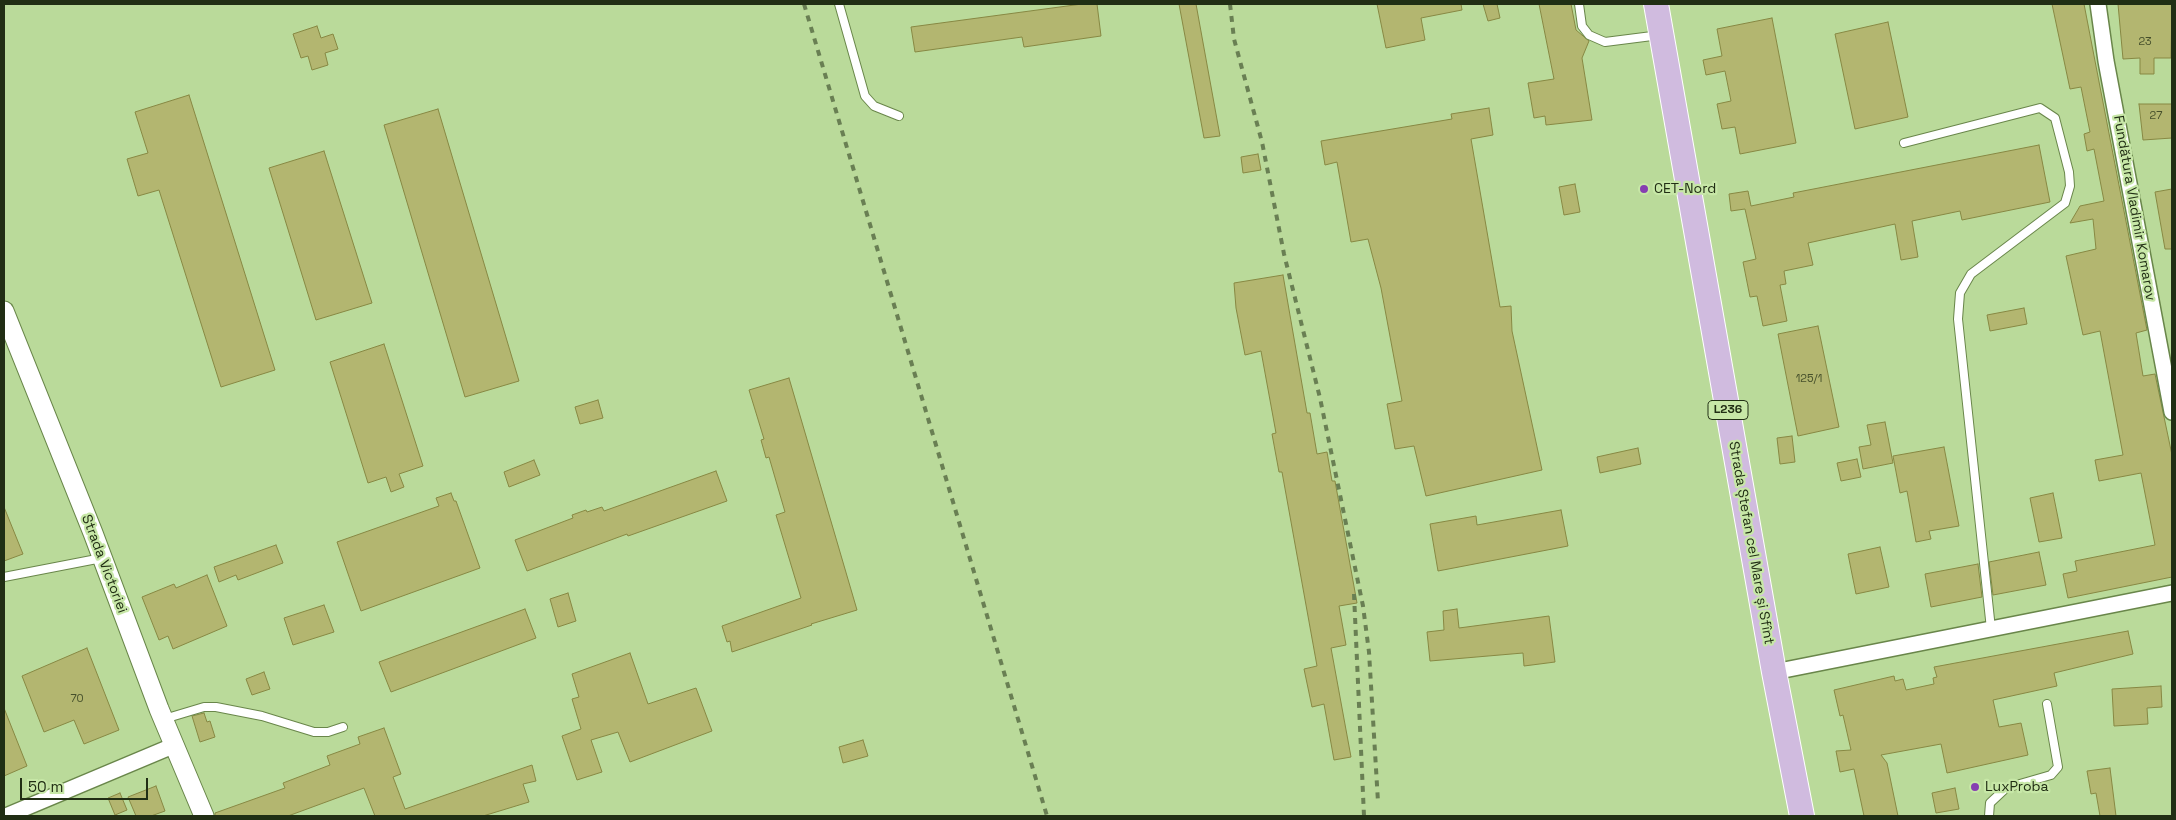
<!DOCTYPE html>
<html>
<head>
<meta charset="utf-8">
<style>
	body { margin:0 }
	#map { position:relative; width:2176px; height:820px; overflow:hidden; background:#bada9a; font-family:"Space Grotesk",sans-serif }
	canvas { display:block }
	.frame { position:absolute; inset:0; border:5px solid #212e14; pointer-events:none }
	.scale { position:absolute; left:20px; top:778px; width:128px; height:22px; box-sizing:border-box; border:2px solid #212e14; border-top:0; padding-left:6px; font-size:15px; line-height:18px; white-space:nowrap; color:#212e14; -webkit-text-stroke:4px #c7e7a7; paint-order:stroke }
</style>
</head>
<body>
<div id="map">
<canvas width="2176" height="820"></canvas>
<div class="frame"></div>
<div class="scale">50 m</div>
</div>
<script>
const context = document.querySelector('canvas').getContext('2d');
context.lineJoin = 'round';
function fill(path, color) { context.fillStyle = color; context.fill(path, 'evenodd'); }
const poly = rows => new Path2D(rows.map(r => 'M' + r).join(''));
function stroke(path, color, width, dash) { context.strokeStyle = color; context.lineWidth = width; context.lineCap = dash ? 'butt' : 'round'; context.setLineDash(dash || []); context.stroke(path); }
function write(font, color, halo, rows, align = 'center') {
  context.font = font + ' "Space Grotesk",sans-serif'; context.lineWidth = 4.5; context.setLineDash([]); context.textBaseline = 'middle'; context.strokeStyle = halo; context.fillStyle = color; for (const [text, x, y, turn = 0] of rows) {
    context.save(); context.translate(x, y); context.rotate((+turn || 0) * Math.PI / 180); context.textAlign = isNaN(turn) ? turn : align; if (halo) context.strokeText(text, 0, 0); context.fillText(text, 0, 0); context.restore();
  }
}
const building = poly([
	[1082,4,1097,4,1101,36,1024,47,1022,37,915,52,911,27,1082,4],
	[1179,4,1196,4,1220,136,1204,138,1179,4],
	[1377,4,1461,4,1462,10,1421,18,1425,40,1386,48,1377,4],
	[1483,4,1497,4,1500,18,1488,21,1483,4],
	[1539,4,1571,4,1576,30,1589,41,1582,58,1592,120,1546,125,1545,116,1534,118,1528,83,1554,79,1539,4],
	[2052,4,2084,4,2147,330,2136,333,2143,376,2155,374,2172,455,2172,577,2068,598,2063,574,2077,571,2075,561,2155,545,2141,473,2099,481,2095,460,2123,455,2100,331,2083,335,2066,256,2096,249,2093,219,2070,223,2080,206,2104,201,2094,149,2087,151,2084,134,2090,132,2081,87,2070,89,2052,4],
	[2118,4,2172,4,2171,58,2154,58,2154,74,2140,74,2140,58,2123,59,2118,4],
	[1772,18,1796,143,1740,154,1735,127,1722,129,1717,104,1731,101,1725,71,1706,75,1703,60,1722,56,1717,29,1772,18],
	[1888,22,1908,117,1855,129,1835,34,1888,22],
	[317,26,321,38,333,34,338,49,325,53,328,65,312,70,308,56,301,58,293,34,317,26],
	[189,95,275,370,221,387,159,190,138,196,127,159,148,153,135,112,189,95],
	[2139,104,2172,104,2172,138,2143,140,2139,104],
	[1489,108,1493,135,1471,139,1500,307,1511,306,1512,331,1542,470,1426,496,1414,446,1395,449,1387,404,1402,401,1381,288,1368,239,1351,242,1337,162,1325,165,1321,141,1452,119,1451,114,1489,108],
	[438,109,519,381,465,397,384,125,438,109],
	[2039,145,2050,202,1962,220,1960,211,1912,221,1918,257,1901,260,1895,224,1808,243,1813,265,1784,271,1786,284,1780,285,1787,321,1763,326,1757,296,1750,297,1743,262,1756,259,1745,209,1731,211,1729,194,1748,191,1751,206,1794,197,1793,193,2039,145],
	[324,151,372,303,316,320,269,168,324,151],
	[1258,154,1261,170,1243,173,1241,157,1258,154],
	[1575,184,1580,212,1564,215,1559,187,1575,184],
	[2172,189,2172,249,2165,249,2155,192,2172,189],
	[1283,275,1307,413,1310,413,1317,454,1327,452,1332,481,1335,481,1357,603,1339,606,1346,645,1331,648,1351,757,1334,760,1324,704,1312,707,1304,669,1317,666,1282,472,1279,472,1272,434,1276,433,1261,351,1245,355,1236,308,1234,283,1283,275],
	[2024,308,2027,324,1990,331,1987,315,2024,308],
	[1818,326,1839,427,1798,436,1778,334,1818,326],
	[384,344,423,466,399,474,404,487,391,492,386,477,368,483,330,362,384,344],
	[789,378,857,610,811,624,812,625,732,652,730,641,727,642,722,626,801,598,776,515,785,512,769,457,766,458,761,440,764,439,749,390,789,378],
	[598,400,603,418,580,424,575,407,598,400],
	[1885,422,1893,463,1863,469,1859,447,1871,445,1867,425,1885,422],
	[1792,436,1795,462,1780,464,1777,438,1792,436],
	[1944,447,1959,526,1929,531,1931,539,1916,542,1907,491,1900,493,1893,456,1944,447],
	[1638,448,1641,464,1600,473,1597,457,1638,448],
	[1857,459,1861,477,1841,481,1837,463,1857,459],
	[534,460,540,475,509,487,504,472,534,460],
	[716,471,727,501,628,536,627,534,527,571,515,540,573,518,572,515,586,510,587,512,602,507,604,511,716,471],
	[451,493,454,501,456,501,480,568,361,611,337,542,439,506,436,498,451,493],
	[2053,493,2062,538,2039,542,2030,498,2053,493],
	[4,507,23,554,4,561,4,507],
	[1561,510,1568,546,1438,571,1430,524,1476,516,1477,525,1561,510],
	[276,545,283,563,238,580,236,575,219,582,214,567,276,545],
	[1880,547,1889,587,1856,594,1848,554,1880,547],
	[2039,552,2046,585,1993,595,1989,562,2039,552],
	[1978,564,1982,597,1931,607,1925,574,1978,564],
	[207,575,227,626,173,649,168,636,159,640,142,597,174,584,176,588,207,575],
	[568,593,576,621,558,627,550,599,568,593],
	[324,605,334,632,293,645,284,618,324,605],
	[525,609,536,638,391,692,379,662,525,609],
	[1457,609,1459,628,1549,616,1555,662,1524,666,1523,653,1430,661,1427,632,1444,630,1443,611,1457,609],
	[2128,631,2133,654,2054,673,2057,686,1993,700,1999,727,2021,723,2028,755,1947,773,1941,744,1881,755,1887,763,1898,816,1864,816,1854,769,1840,772,1836,751,1851,750,1843,715,1840,716,1834,690,1894,676,1895,681,1903,679,1906,690,1934,684,1933,678,1937,677,1934,667,2128,631],
	[87,648,119,730,84,744,74,720,44,732,22,676,87,648],
	[630,653,648,704,696,688,712,731,630,762,618,732,591,740,602,772,577,780,562,736,581,729,572,699,579,697,572,674,630,653],
	[264,672,270,689,252,695,246,679,264,672],
	[2161,686,2162,707,2147,708,2148,724,2114,726,2112,689,2161,686],
	[4,708,27,766,4,776,4,708],
	[204,713,207,722,210,721,215,737,200,742,192,716,204,713],
	[384,728,401,774,393,777,405,809,532,765,536,781,523,784,529,802,483,816,375,816,364,788,288,816,215,816,215,813,285,788,283,783,330,765,327,756,360,744,358,737,384,728],
	[863,740,868,756,843,763,839,747,863,740],
	[2110,768,2116,816,2100,816,2096,793,2091,794,2087,771,2110,768],
	[156,786,165,811,151,816,136,816,128,797,156,786],
	[1955,788,1959,809,1936,813,1932,793,1955,788],
	[120,793,127,810,115,815,108,798,120,793]
]);
fill(building, '#b3b670');
stroke(building, '#878843', 1);
const service = poly([
	[839,4,865,96,874,106,899,116],
	[1579,4,1582,26,1589,35,1605,42,1660,35],
	[1904,143,2040,108,2055,118,2069,172,2070,186,2065,203,1971,274,1960,293,1958,319,1991,629],
	[4,577,102,558],
	[164,719,204,707,216,707,262,716,314,732,328,732,343,727],
	[1989,816,1990,803,2006,788,2051,775,2058,767,2047,704]
]);
const minor = poly([
	[2098,4,2106,61,2172,412],
	[1774,672,2172,593],
	[6,816,175,745]
]);
const tertiary = poly([
	[4,311,93,533,159,709,204,816]
]);
const primary = poly([
	[1656,4,1774,672,1802,816]
]);
stroke(service, '#69864a', 10);
stroke(minor, '#69864a', 18);
stroke(tertiary, '#69864a', 21);
stroke(primary, '#fff', 26);
stroke(service, '#fff', 8);
stroke(minor, '#fff', 15);
stroke(tertiary, '#fff', 19);
stroke(primary, '#d0bbdf', 24);
stroke(poly([
	[804,4,1047,816],
	[1230,4,1234,39,1262,142,1284,254,1320,398,1363,606,1369,652,1378,802],
	[1354,594,1364,816]
]), '#697f53', 4, [6, 6]);
for (const [x, y, r, color] of [
	[1644,189,5,"#863eb1"],
	[1975,787,5,"#863eb1"]
]) { const dot = new Path2D(); dot.arc(x, y, r, 0, 2 * Math.PI); context.fillStyle = color; context.fill(dot); stroke(dot, '#c7e7a7', 2); }
write('11px', '#46502b', null, [
	["23",2145,42],
	["27",2156,116],
	["125/1",1809,379],
	["70",77,699]
]);
for (const [x, y, w] of [
	[1728,410,40]
]) { const box = new Path2D(); box.roundRect(x - w / 2, y - 9.5, w, 19, 4); context.fillStyle = '#c7e7a7'; context.fill(box); stroke(box, '#212e14', 1); }
write('bold 12px', '#212e14', null, [
	["L236",1728,410]
]);
write('14px', '#212e14', '#c7e7a7', [
	["CET-Nord",1654,189],
	["LuxProba",1985,787]
], 'left');
write('14px', '#212e14', '#c7e7a7', [
	["Fundătura Vladimir Komarov",2134,208,80],
	["Strada Ștefan cel Mare și Sfînt",1751,543,80],
	["Strada Victoriei",104,564,69]
]);
</script>
</body>
</html>
